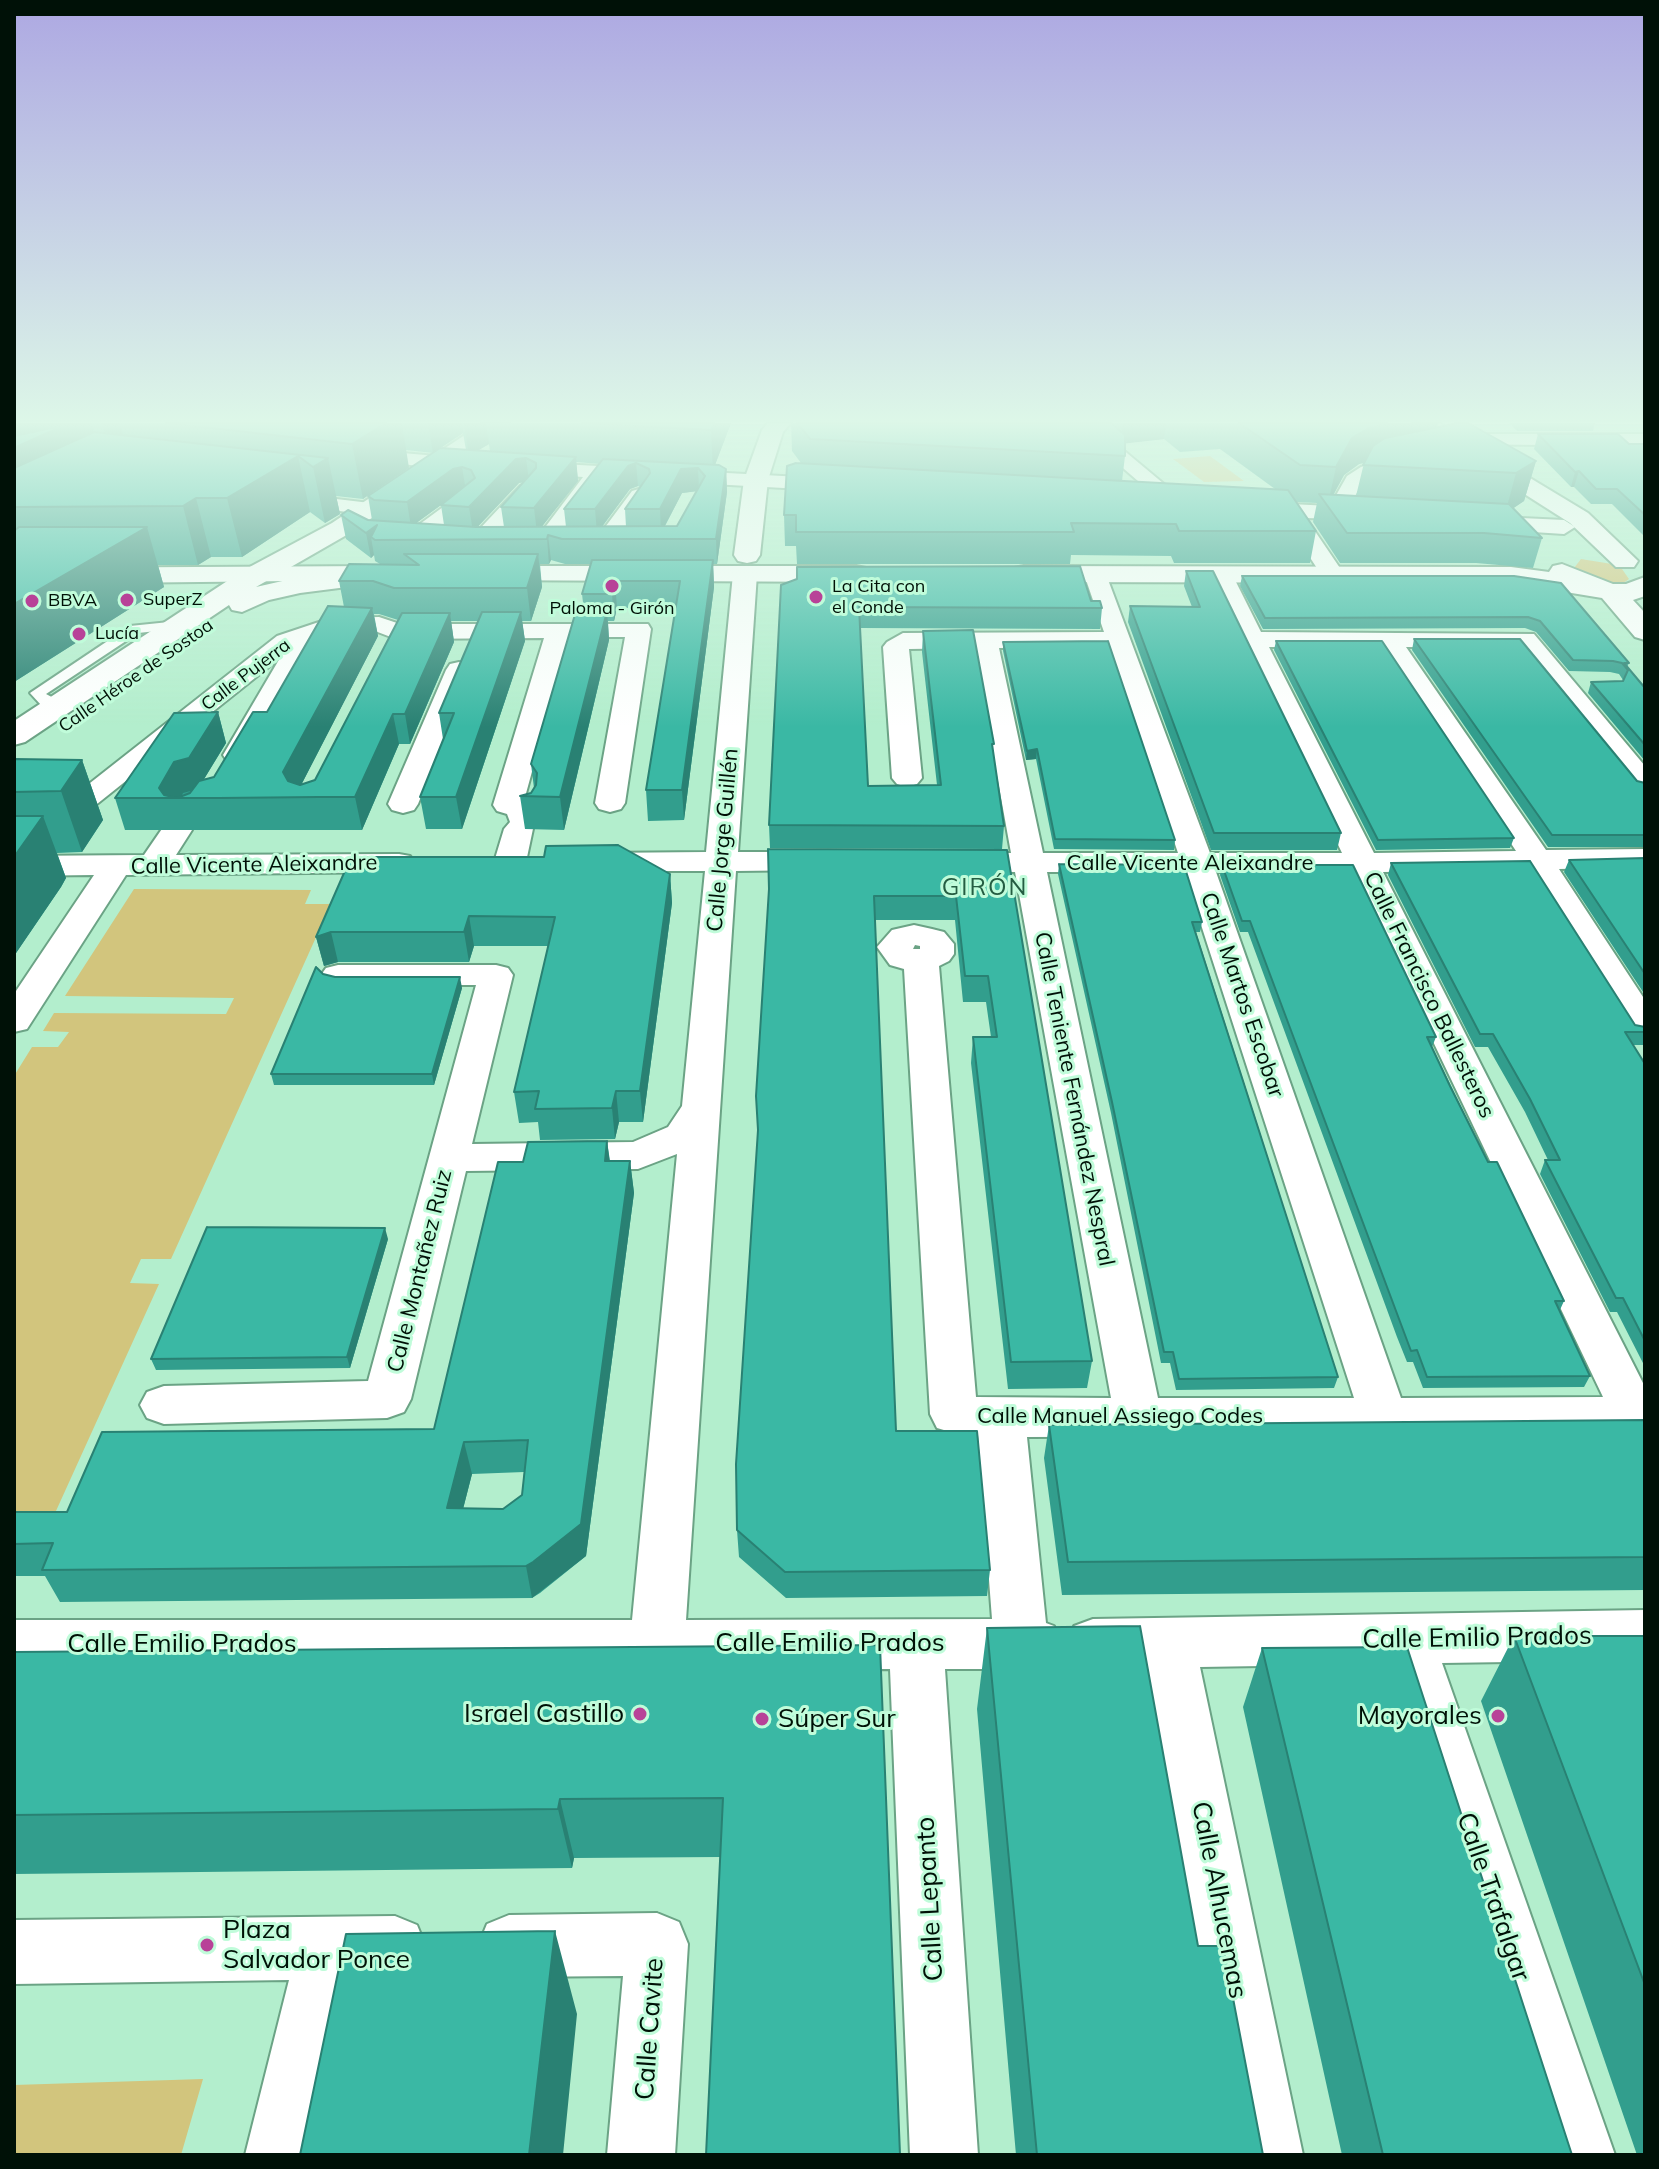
<!DOCTYPE html>
<html>
<head>
<meta charset="utf-8">
<style>
	body { margin:0 }
	#map { position:relative; width:1659px; height:2169px; overflow:hidden; background:#b3eecd; font-family:Mulish,sans-serif }
	canvas { display:block }
	.frame { position:absolute; inset:0; border:16px solid #001107; pointer-events:none }
</style>
</head>
<body>
<div id="map">
<canvas width="1659" height="2169"></canvas>
<div class="frame"></div>
</div>
<script>
const context = document.querySelector('canvas').getContext('2d');
context.lineJoin = 'round';
function fill(path, color) { context.fillStyle = color; context.fill(path, 'evenodd'); }
const poly = rows => new Path2D(rows.map(r => 'M' + r).join(''));
function stroke(path, color, width, dash) { context.strokeStyle = color; context.lineWidth = width; context.lineCap = dash ? 'butt' : 'round'; context.setLineDash(dash || []); context.stroke(path); }
function write(font, color, halo, rows, align = 'center') {
  context.font = font + ' Mulish,sans-serif'; context.lineWidth = 6; context.setLineDash([]); context.textBaseline = 'middle'; context.strokeStyle = halo; context.fillStyle = color; for (const [text, x, y, turn = 0] of rows) {
    context.save(); context.translate(x, y); context.rotate((+turn || 0) * Math.PI / 180); context.textAlign = isNaN(turn) ? turn : align; if (halo) context.strokeText(text, 0, 0); context.fillText(text, 0, 0); context.restore();
  }
}
fill(poly([
	[1210,456,1244,481,1204,482,1173,459],
	[1581,559,1612,564,1622,569,1629,579,1619,586,1579,574,1574,568],
	[134,889,311,890,305,904,331,904,171,1259,141,1259,130,1283,159,1284,41,1544,14,1544,14,1076,32,1047,58,1047,69,1032,43,1031,54,1013,226,1014,234,998,65,996],
	[203,2079,181,2155,14,2155,14,2085]
]), '#d2c57d');
const service = poly([
	[179,621,184,622,184,628,138,633,46,694,63,703,63,709,41,705,30,693,130,626,179,621]
]);
const minor = poly([
	[1071,423,1091,423,1182,499,1186,503,1182,507,1168,507,1071,423],
	[1453,434,1645,434,1645,446,1446,444,1443,440,1453,434],
	[357,449,471,459,481,465,471,471,350,459,347,455,357,449],
	[1409,453,1419,459,1416,463,1375,475,1362,484,1351,503,1351,508,1373,510,1376,515,1373,520,1306,518,1344,574,1340,579,1324,579,1283,516,1251,514,1240,508,1251,502,1330,506,1347,476,1361,467,1409,453],
	[524,462,838,479,848,485,838,491,603,478,553,547,545,549,534,542,583,477,517,472,514,468,524,462],
	[527,484,537,490,534,494,488,547,472,547,469,542,472,537,520,486,527,484],
	[639,489,649,495,613,548,597,548,594,543,597,538,632,491,639,489],
	[286,493,370,503,381,509,370,515,279,503,275,499,286,493],
	[465,494,472,496,476,500,472,504,425,542,409,542,406,537,409,532,458,496,465,494],
	[1479,516,1564,520,1575,527,1564,534,1471,528,1468,523,1471,518,1479,516],
	[745,567,753,569,757,574,738,852,819,852,830,854,835,861,830,868,819,870,736,871,686,1620,992,1619,978,1435,954,1433,937,1428,930,1414,904,969,890,965,877,947,892,930,914,925,932,929,944,932,954,944,954,954,949,961,939,966,976,1397,1111,1398,1015,872,957,871,946,869,941,862,946,855,957,853,1011,853,974,648,909,649,922,778,917,784,907,787,897,784,892,778,883,647,887,642,903,633,1104,632,1084,574,1088,569,1104,569,1210,853,1342,853,1208,574,1212,569,1220,567,1228,569,1232,574,1261,632,1534,634,1645,766,1645,794,1635,791,1518,647,1406,647,1546,850,1645,849,1645,867,1559,869,1645,1000,1645,1039,1632,1036,1528,870,1383,872,1645,1387,1645,1435,1027,1437,1046,1623,1054,1626,1062,1644,1054,1662,1035,1669,945,1669,978,2155,910,2155,890,1669,14,1670,14,1620,632,1620,677,1154,638,1169,466,1171,411,1399,404,1412,387,1418,164,1424,147,1418,140,1405,147,1392,164,1386,368,1381,476,985,338,985,326,982,321,975,326,968,338,965,496,965,508,968,513,975,472,1144,633,1142,668,1127,682,1106,705,871,597,871,586,869,581,862,586,855,597,853,706,852,733,574,737,569,745,567],
	[1109,647,1178,853,1043,853,999,648,1109,647],
	[1269,647,1381,647,1516,851,1374,853,1269,647],
	[1047,872,1184,872,1354,1398,1158,1398,1047,872],
	[1216,872,1352,872,1603,1397,1401,1398,1216,872],
	[915,945,920,946,920,949,913,949,915,945],
	[379,617,400,624,648,624,651,629,625,803,621,809,610,812,599,809,595,803,625,637,569,637,525,797,534,799,538,805,526,862,521,869,510,871,499,869,494,862,504,829,510,822,507,814,497,811,493,805,544,638,396,639,375,631,334,632,316,639,247,761,237,764,227,761,223,755,280,658,97,804,86,807,75,804,71,798,277,636,331,618,379,617],
	[459,662,468,664,472,670,418,804,414,810,403,813,392,810,388,804,446,670,450,664,459,662],
	[177,821,188,823,192,830,176,855,399,854,410,856,415,863,410,870,399,872,126,875,27,1029,14,1032,14,994,94,875,14,876,14,856,144,855,166,823,177,821],
	[1645,1610,1645,1660,1442,1663,1615,2155,1547,2155,1387,1664,1200,1667,1303,2155,1235,2155,1145,1668,1093,1669,1074,1662,1066,1644,1074,1626,1093,1619,1645,1610],
	[657,1913,679,1922,688,1944,675,2155,607,2155,623,1976,509,1977,487,1968,478,1946,487,1924,509,1915,657,1913],
	[395,1916,417,1925,426,1947,417,1969,395,1978,353,1979,313,2155,245,2155,289,1980,14,1984,14,1920,395,1916]
]);
const tertiary = poly([
	[768,423,791,423,783,432,768,480,760,555,756,561,747,563,738,561,734,555,744,480,762,430,768,423]
]);
const secondary = poly([
	[1413,423,1439,423,1588,513,1638,561,1634,567,1616,567,1570,523,1413,423],
	[1562,564,1613,584,1626,584,1645,577,1645,596,1633,600,1645,613,1645,640,1635,637,1602,598,1511,583,1024,582,1014,580,1011,574,1014,568,1024,566,1511,567,1549,572,1553,566,1562,564],
	[376,566,386,568,389,574,386,580,14,584,14,568,376,566],
	[480,566,856,566,866,568,869,574,866,580,856,582,470,580,467,574,470,568,480,566]
]);
const primary = poly([
	[483,423,509,423,350,533,256,587,300,577,392,566,402,568,405,574,402,580,300,593,269,600,242,612,232,610,229,605,25,742,14,745,14,721,244,570,332,523,483,423]
]);
stroke(service, '#6ba385', 4);
stroke(minor, '#6ba385', 4);
stroke(tertiary, '#6ba385', 4);
stroke(secondary, '#6ba385', 4);
stroke(primary, '#6ba385', 4);
fill(service, '#fff');
fill(minor, '#fff');
fill(tertiary, '#fff');
fill(secondary, '#fff');
fill(primary, '#fff');
fill(poly([
	[14,423,731,423,715,465,726,469,727,492,717,564,713,564,714,587,684,820,648,821,646,790,676,608,617,608,614,621,608,621,609,640,564,830,525,829,520,796,531,793,534,788,531,764,584,611,582,594,591,564,565,564,551,560,549,564,540,564,542,587,531,621,522,621,525,641,462,829,426,829,420,797,443,739,439,713,478,621,451,621,454,642,410,744,399,744,362,830,125,830,115,798,218,712,226,743,204,779,214,777,267,712,344,607,339,581,405,565,380,564,375,561,374,555,371,558,346,539,341,515,372,520,368,496,466,450,463,433,433,453,406,450,363,499,336,496,340,514,325,523,310,512,242,557,211,557,198,565,158,565,164,587,14,682],
	[489,444,490,451,478,450],
	[576,462,600,464,564,509,566,527,541,527,578,481],
	[523,482,501,507,504,527,477,527,519,483],
	[638,486,640,487,625,509,626,527,602,527,630,489],
	[696,491,677,526,665,526,682,493],
	[441,505,444,525,416,523],
	[374,614,379,614,398,620,315,780,301,785,378,636],
	[791,423,1438,423,1436,427,1536,461,1524,501,1513,508,1542,538,1533,568,1476,563,1340,563,1313,522,1317,503,1296,502,1316,531,1310,563,1174,563,1171,556,1071,555,1070,564,797,564,796,546,785,546,784,515,801,463,792,451],
	[1164,439,1180,452,1220,449,1275,489,1122,481,1125,456,1125,443],
	[1364,463,1356,496,1334,494,1344,475,1359,464],
	[1509,423,1595,423,1593,431,1517,431],
	[1538,434,1629,444,1645,444,1645,537,1612,504,1591,504,1574,487,1571,487,1534,449],
	[1186,571,1341,833,1337,850,1211,850,1128,622,1130,606,1192,607,1184,586],
	[1242,576,1514,576,1629,663,1627,667,1645,688,1645,761,1588,693,1591,682,1623,681,1623,680,1619,674,1610,672,1569,671,1536,632,1525,628,1263,629,1240,586],
	[797,579,1091,601,1102,608,1100,629,860,628,868,786,937,785,922,652,923,631,993,755,1004,826,1002,849,770,848,769,825],
	[1414,639,1637,781,1645,783,1645,847,1548,847,1412,650],
	[1276,641,1514,838,1510,848,1376,850,1274,650],
	[1003,642,1175,840,1174,850,1054,849,1036,759,1026,760,1003,651],
	[14,759,82,760,103,820,82,852,57,853,66,878,61,887,14,956],
	[1007,850,1092,1361,1087,1388,1008,1389,971,1063,973,1037,991,1037,986,1002,963,1002,955,920,875,920,896,1431,990,1570,987,1596,786,1598,739,1557,737,1530,758,1136,756,1096,769,889],
	[351,857,670,874,672,903,643,1122,619,1122,615,1139,540,1140,538,1122,519,1123,514,1092,548,946,474,946,469,962,338,962,324,966,316,937],
	[1645,858,1645,995,1564,872,1569,860],
	[1391,863,1635,1025,1645,1027,1645,1045,1633,1045,1645,1064,1645,1367,1617,1312,1610,1312,1540,1174,1545,1160,1548,1160,1525,1112,1488,1047,1475,1047,1388,875],
	[1059,864,1202,922,1200,932,1196,932,1338,1377,1334,1388,1176,1390,1170,1363,1161,1363,1111,1113,1058,874],
	[1222,865,1436,1037,1432,1047,1488,1162,1564,1301,1559,1312,1590,1376,1584,1387,1423,1388,1413,1362,1407,1362,1397,1337,1248,932,1240,932,1220,875],
	[323,974,335,977,462,988,434,1085,274,1085,271,1074],
	[607,1141,610,1161,630,1161,634,1193,586,1556,540,1593,532,1598,60,1602,45,1576,14,1576,14,1512,67,1512,434,1429,523,1162],
	[524,1472,522,1495,503,1509,463,1509,472,1474],
	[388,1239,350,1368,156,1370,151,1359],
	[1645,1420,1645,1590,1062,1595,1044,1458,1049,1425],
	[987,1628,1198,1946,1263,2155,1016,2155,977,1709],
	[1514,1636,1645,1636,1645,2155,1637,2155,1481,1701],
	[880,1645,720,1857,574,1858,572,1868,14,1874,14,1652],
	[1262,1648,1572,2155,1342,2155,1243,1707]
]), '#329e8d');
fill(poly([
	[14,423,91,423,100,456,14,507],
	[102,423,120,423,130,457,113,463],
	[386,423,402,423,409,468,363,499,352,444],
	[428,423,462,423,463,433,433,453],
	[464,423,486,423,489,444,469,456],
	[714,423,731,423,713,470,711,430],
	[1123,423,1166,423,1164,439,1121,444],
	[1387,423,1438,423,1432,447,1406,450,1359,464,1344,475,1328,504,1336,467,1352,438,1367,429],
	[298,456,310,512,242,557,227,498],
	[576,457,578,481,537,533,534,508],
	[328,458,340,514,325,523,313,467],
	[526,458,529,481,519,483,473,532,469,507,516,459],
	[1536,461,1524,501,1505,514,1516,473],
	[636,463,638,486,630,489,597,533,595,509,628,466],
	[462,467,466,491,456,494,411,527,407,502,453,469],
	[698,468,699,491,682,493,661,533,660,509,681,469],
	[726,469,727,492,717,564,716,539],
	[1579,471,1574,487,1571,487,1575,472],
	[196,498,211,557,198,565,183,506],
	[377,525,371,537,374,555,371,558,366,533],
	[147,527,164,587,14,682,14,604],
	[548,535,551,560,549,564,547,539],
	[538,554,542,587,531,621,527,588],
	[713,560,714,587,684,820,682,790],
	[615,581,617,608,614,621,612,594],
	[372,608,378,636,295,797,283,772],
	[607,611,609,640,564,830,560,797],
	[521,612,525,641,462,829,456,797],
	[450,613,454,642,410,744,405,714],
	[218,712,226,743,198,789,183,793,181,798,162,798,159,788,174,762],
	[393,714,399,744,362,830,355,797],
	[1037,749,1036,759,1026,760,1027,751],
	[82,760,103,820,82,852,61,791],
	[43,816,66,878,61,887,14,956,14,857],
	[670,874,672,903,643,1122,640,1091],
	[469,916,474,946,469,962,464,932],
	[331,932,338,962,324,966,316,937],
	[460,977,462,988,434,1085,432,1074],
	[616,1091,619,1122,615,1139,612,1108],
	[607,1141,611,1172,605,1161],
	[630,1161,634,1193,586,1556,532,1598,526,1566],
	[385,1228,388,1239,350,1368,347,1357],
	[464,1442,472,1474,455,1540,447,1508],
	[560,1799,574,1858,572,1868,558,1809],
	[555,1931,577,2014,563,2155,529,2155]
]), '#298173');
const building = poly([
	[166,423,386,423,352,444,166,423],
	[582,423,714,423,711,430,582,423],
	[797,423,1111,423,1125,435,1125,456,810,439,797,423],
	[1239,423,1387,423,1367,429,1352,438,1336,467,1300,465,1239,423],
	[1458,423,1468,423,1536,461,1516,473,1363,465,1373,446,1385,438,1458,423],
	[65,425,14,448,14,436,65,425],
	[94,432,328,458,313,467,298,456,227,498,196,498,183,506,14,507,14,468,94,432],
	[1538,434,1618,434,1629,444,1645,444,1645,515,1617,489,1596,489,1579,471,1575,472,1538,434],
	[440,448,576,457,534,508,501,507,536,468,536,463,526,458,516,459,469,507,441,505,475,478,471,470,462,467,453,469,407,502,374,500,368,496,440,448],
	[603,459,719,465,726,469,716,539,562,539,548,535,547,539,375,540,371,537,377,525,366,533,341,515,348,510,368,520,476,527,677,526,705,476,698,468,681,469,660,509,625,509,650,473,649,469,636,463,628,466,595,509,564,509,603,459],
	[796,463,1288,490,1316,531,1179,531,1176,524,1071,523,1074,532,796,532,796,515,784,515,787,466,796,463],
	[1319,494,1509,504,1542,538,1484,533,1347,533,1319,494],
	[19,527,147,527,14,604,14,531,19,527],
	[404,554,538,554,527,588,394,588,373,581,339,581,349,564,419,565,404,554],
	[592,560,713,560,682,790,646,790,680,581,615,581,612,594,582,594,592,560],
	[1080,566,1091,601,1100,601,1102,608,859,607,868,786,941,785,923,631,973,630,994,744,992,744,1004,826,769,825,781,585,797,579,797,567,1080,566],
	[1186,571,1213,571,1341,833,1214,833,1130,606,1200,607,1186,571],
	[1242,576,1514,576,1561,583,1629,663,1624,663,1645,688,1645,745,1591,682,1623,681,1628,670,1622,663,1613,661,1573,660,1540,621,1528,617,1265,618,1242,576],
	[328,606,372,608,283,772,288,781,300,785,315,780,402,613,450,613,405,714,393,714,355,797,319,797,219,798,115,798,174,713,218,712,189,758,174,762,159,788,164,795,177,798,190,793,199,781,214,777,253,712,267,712,328,606],
	[576,611,607,611,560,797,520,796,531,793,536,785,537,773,531,764,576,611],
	[482,612,521,612,456,797,420,797,454,713,439,713,482,612],
	[1414,639,1520,639,1637,781,1645,783,1645,835,1552,835,1414,639],
	[1108,641,1175,840,1055,839,1037,749,1027,751,1003,642,1108,641],
	[1276,641,1382,641,1514,838,1378,840,1276,641],
	[14,759,82,760,61,791,14,792,14,759],
	[14,816,43,816,14,857,14,816],
	[618,845,670,874,640,1091,616,1091,612,1108,535,1109,539,1091,514,1092,555,917,469,916,464,932,331,932,316,937,351,857,544,857,546,846,618,845],
	[768,849,1007,850,1092,1361,1011,1362,973,1037,997,1037,988,976,965,976,956,896,874,896,896,1431,977,1431,990,1570,785,1572,737,1530,736,1464,758,1130,756,1096,769,889,768,849],
	[1645,858,1645,974,1569,860,1645,858],
	[1530,861,1635,1025,1645,1027,1645,1032,1625,1032,1645,1064,1645,1341,1623,1298,1616,1298,1545,1160,1560,1160,1530,1099,1493,1034,1480,1034,1391,863,1530,861],
	[1059,864,1184,865,1202,922,1192,922,1338,1377,1179,1379,1173,1352,1164,1352,1112,1102,1059,864],
	[1222,865,1353,865,1436,1037,1427,1037,1450,1086,1488,1162,1497,1162,1564,1301,1555,1301,1590,1376,1427,1377,1417,1350,1411,1351,1250,921,1242,921,1222,865],
	[316,967,323,974,335,977,460,977,432,1074,271,1074,316,967],
	[607,1141,605,1161,630,1161,581,1524,533,1562,526,1566,42,1570,53,1543,14,1544,14,1512,67,1512,102,1432,434,1429,498,1162,523,1162,528,1142,607,1141],
	[528,1440,522,1495,503,1509,447,1508,464,1442,528,1440],
	[207,1227,385,1228,347,1357,151,1359,207,1227],
	[1645,1420,1645,1557,1068,1562,1049,1425,1645,1420],
	[1140,1626,1198,1946,1223,1946,1263,2155,1037,2155,987,1628,1140,1626],
	[1514,1636,1645,1636,1645,1985,1514,1636],
	[880,1645,900,2155,706,2155,723,1798,560,1799,558,1809,14,1815,14,1652,880,1645],
	[1407,1647,1572,2155,1383,2155,1262,1648,1407,1647],
	[555,1931,529,2155,300,2155,346,1934,555,1931]
]);
fill(building, '#3ab8a4');
stroke(building, '#298173', 2);
const sky = context.createLinearGradient(0, 0, 0, 727);
sky.addColorStop(0, '#ada8e2');
sky.addColorStop(0.58, '#ddf7e8');
sky.addColorStop(1, '#ddf7e800');
context.fillStyle = sky;
context.fillRect(0, 0, 1659, 727);
for (const [x, y, r, color] of [
	[612,586,8,"#b84298"],
	[816,597,8,"#b84298"],
	[127,600,8,"#b84298"],
	[32,601,8,"#b84298"],
	[79,634,8,"#b84298"],
	[640,1714,8,"#b84298"],
	[1498,1716,8,"#b84298"],
	[762,1719,8,"#b84298"],
	[207,1945,8,"#b84298"]
]) { const dot = new Path2D(); dot.arc(x, y, r, 0, 2 * Math.PI); context.fillStyle = color; context.fill(dot); stroke(dot, '#c0fcda', 3); }
write('18px', '#001107', '#c0fcda', [
	["La Cita con",832,587],
	["el Conde",832,608],
	["SuperZ",143,600],
	["BBVA",48,601],
	["Paloma - Girón",612,609,"center"],
	["Lucía",95,634]
], 'left');
write('18px', '#001107', '#c0fcda', [
	["Calle Pujerra",246,675,-37],
	["Calle Héroe de Sostoa",136,676,-35]
]);
write('22px', '#001107', '#c0fcda', [
	["Calle Jorge Guillén",723,840,-85],
	["Calle Vicente Aleixandre",1190,863],
	["Calle Vicente Aleixandre",254,865,-1],
	["Calle Martos Escobar",1242,995,71],
	["Calle Francisco Ballesteros",1429,995,64],
	["Calle Teniente Fernández Nespral",1074,1099,79],
	["Calle Montañez Ruiz",420,1271,-76],
	["Calle Manuel Assiego Codes",1120,1416]
]);
context.letterSpacing = '2px';
write('24px', '#245d42', '#c0fcda', [
	["GIRÓN",985,888]
]);
context.letterSpacing = '0px';
write('26px', '#001107', '#c0fcda', [
	["Calle Emilio Prados",1477,1638,-1],
	["Calle Emilio Prados",830,1643],
	["Calle Emilio Prados",182,1644],
	["Calle Trafalgar",1493,1897,71],
	["Calle Lepanto",930,1899,-93],
	["Calle Alhucemas",1219,1900,79],
	["Calle Cavite",650,2029,-86]
]);
write('26px', '#001107', '#c0fcda', [
	["Israel Castillo",624,1714],
	["Mayorales",1482,1716],
	["Súper Sur",778,1719,"left"],
	["Plaza",223,1930,"left"],
	["Salvador Ponce",223,1960,"left"]
], 'right');
</script>
</body>
</html>
